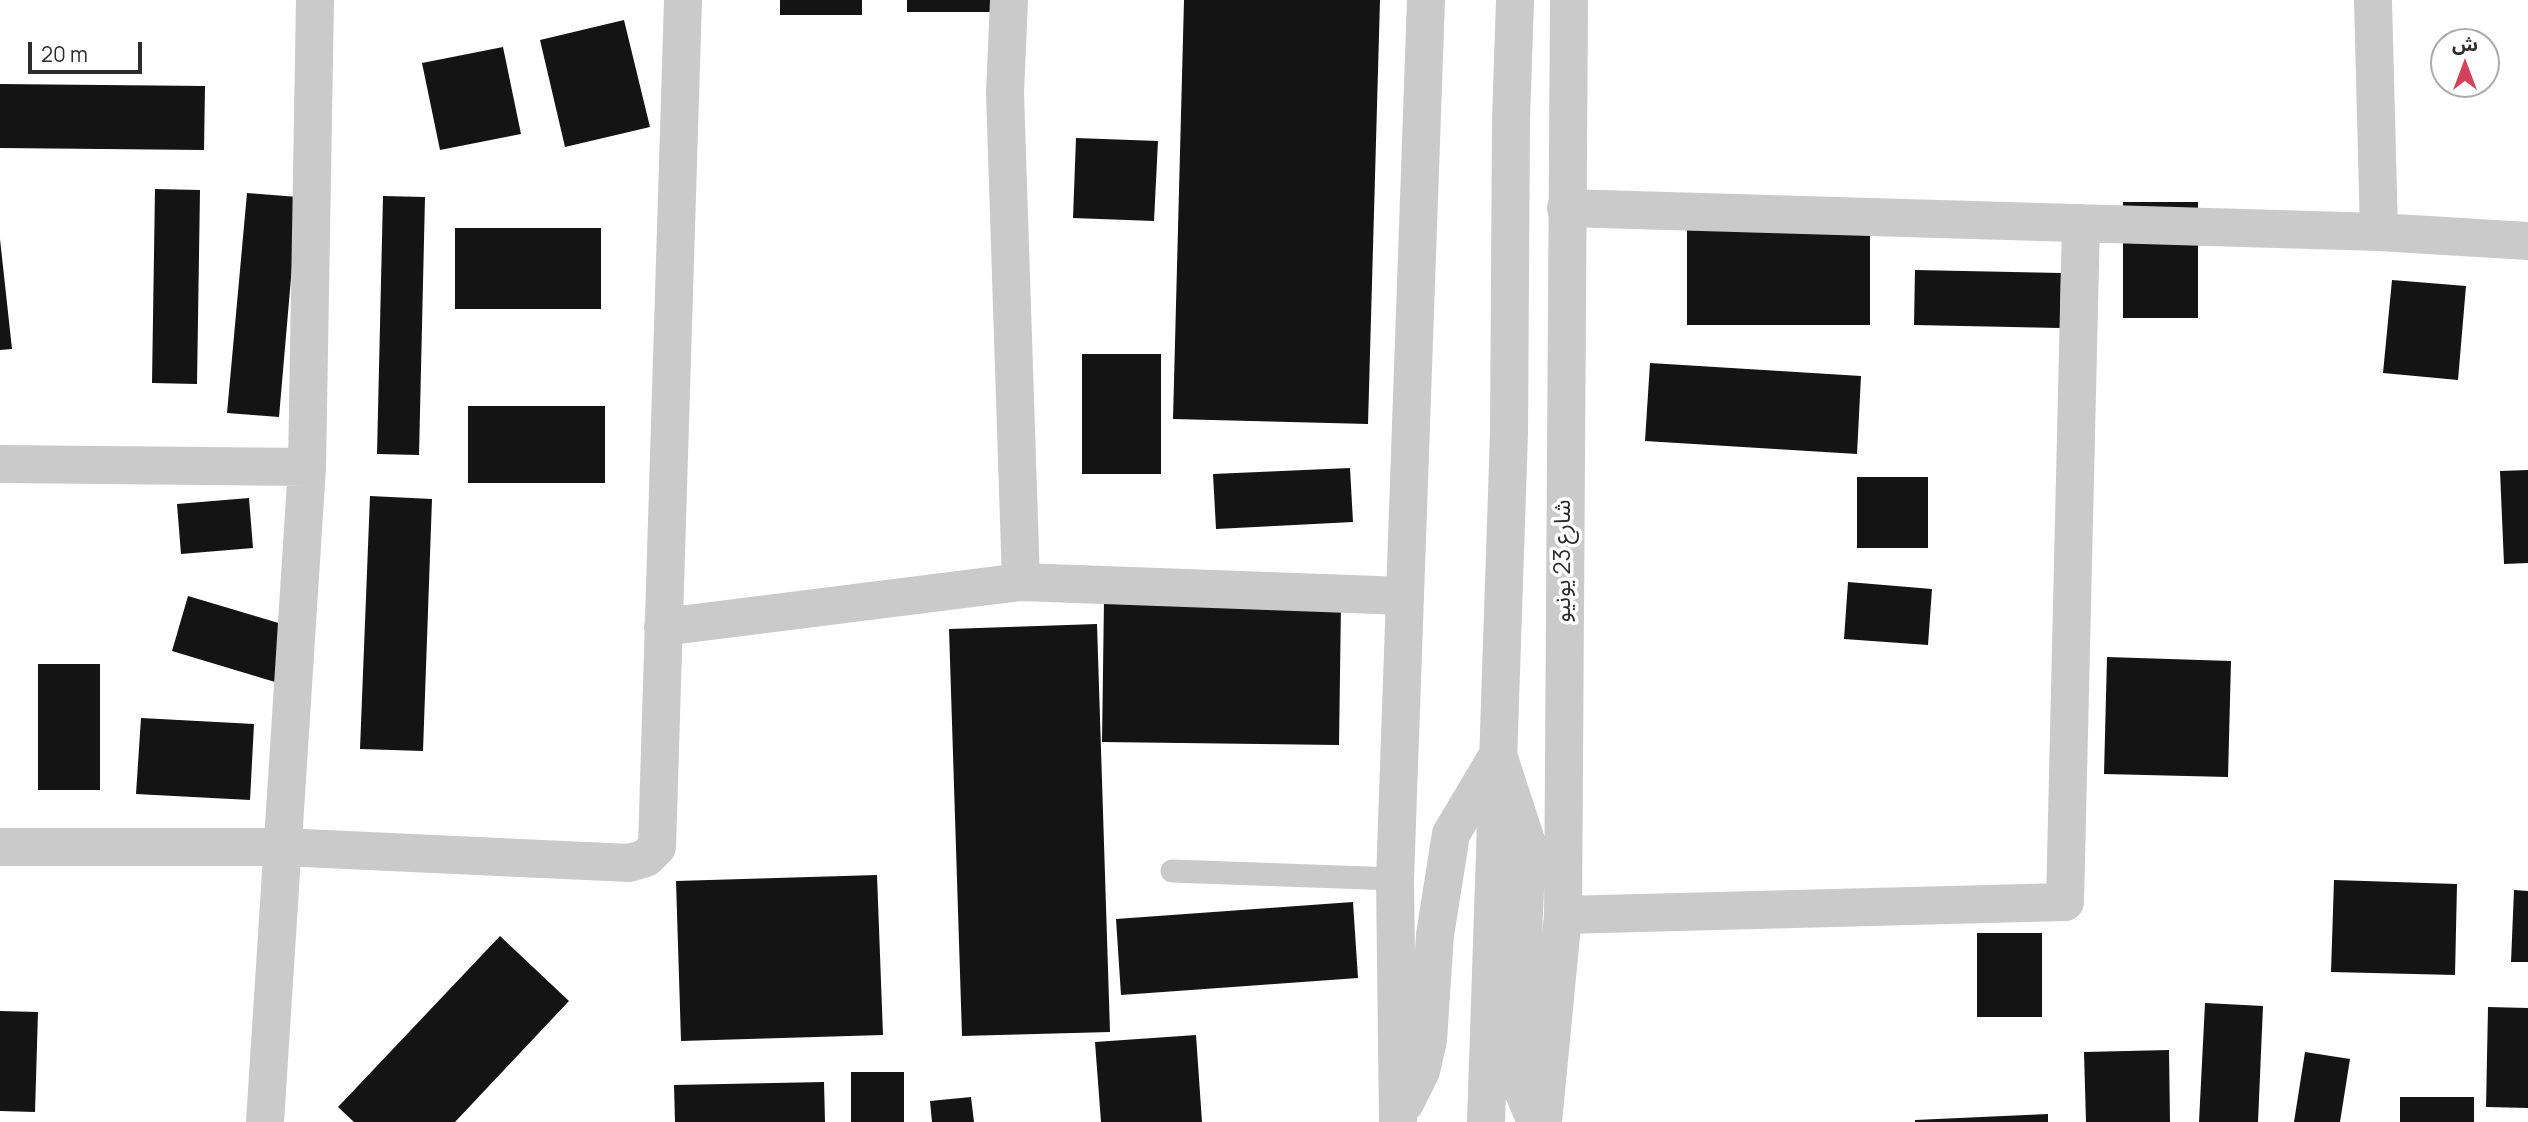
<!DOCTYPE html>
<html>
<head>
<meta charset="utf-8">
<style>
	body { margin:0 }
	#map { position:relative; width:2528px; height:1122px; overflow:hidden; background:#fff; font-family:Manrope,"Noto Sans Arabic",sans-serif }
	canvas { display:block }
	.north { position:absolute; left:2430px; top:28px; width:70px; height:70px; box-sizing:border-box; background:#fff; border:2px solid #ababab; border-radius:50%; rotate:0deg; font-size:19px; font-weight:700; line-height:28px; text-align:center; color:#2d2d2d }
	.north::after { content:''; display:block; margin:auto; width:24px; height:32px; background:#d2425b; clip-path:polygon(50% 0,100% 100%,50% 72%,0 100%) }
	.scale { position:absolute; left:28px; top:42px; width:114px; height:32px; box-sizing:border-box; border:4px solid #2d2d2d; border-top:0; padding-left:9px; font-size:21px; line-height:24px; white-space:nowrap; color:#2d2d2d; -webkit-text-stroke:5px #fff; paint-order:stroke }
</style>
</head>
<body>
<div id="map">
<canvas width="2528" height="1122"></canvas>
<div class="north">ش</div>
<div class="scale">20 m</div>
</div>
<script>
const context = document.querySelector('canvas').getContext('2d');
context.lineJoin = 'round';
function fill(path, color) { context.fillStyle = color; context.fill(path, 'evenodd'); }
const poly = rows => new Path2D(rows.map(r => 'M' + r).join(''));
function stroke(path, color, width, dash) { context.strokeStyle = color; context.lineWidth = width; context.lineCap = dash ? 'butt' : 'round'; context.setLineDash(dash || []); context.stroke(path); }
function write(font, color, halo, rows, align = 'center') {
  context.font = font + ' Manrope,"Noto Sans Arabic",sans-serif'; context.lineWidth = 7; context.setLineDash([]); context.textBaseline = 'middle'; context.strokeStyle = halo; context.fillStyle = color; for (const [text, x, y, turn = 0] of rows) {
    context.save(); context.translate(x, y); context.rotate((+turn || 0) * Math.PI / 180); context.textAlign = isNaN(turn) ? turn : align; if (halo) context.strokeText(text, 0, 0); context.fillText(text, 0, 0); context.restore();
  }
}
fill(poly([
	[780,0,862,0,862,15,780,15],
	[907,0,998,0,998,12,907,12],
	[1184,0,1380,0,1368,424,1173,419],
	[624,20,650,127,565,147,540,40],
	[503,47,521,134,440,150,422,63],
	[0,84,205,86,204,150,0,148],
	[1076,138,1158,141,1154,221,1073,218],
	[155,189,200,190,197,384,152,383],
	[247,193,298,197,279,417,227,413],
	[383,196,425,197,419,455,377,454],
	[2123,202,2198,202,2198,318,2123,318],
	[1687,225,1870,225,1870,325,1687,325],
	[455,228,601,228,601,309,455,309],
	[0,239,12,349,0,350],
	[1915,270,2061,273,2060,328,1914,325],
	[2392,280,2466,286,2458,380,2383,373],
	[1082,354,1161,354,1161,474,1082,474],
	[1650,363,1861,376,1857,454,1645,441],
	[468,406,605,406,605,483,468,483],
	[1350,468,1353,522,1216,529,1213,474],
	[2528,470,2528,563,2504,564,2500,471],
	[1857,477,1928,477,1928,548,1857,548],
	[370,496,432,499,423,751,360,749],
	[249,498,253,548,181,554,177,504],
	[1848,582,1932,589,1928,645,1844,639],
	[188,596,292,627,275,682,172,651],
	[1104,600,1341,603,1339,745,1102,742],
	[1097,624,1110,1032,962,1036,949,629],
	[2107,657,2231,661,2228,777,2104,774],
	[38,664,100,664,100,790,38,790],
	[141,718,254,724,250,800,136,794],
	[877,875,883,1035,681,1041,676,881],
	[2334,880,2457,884,2455,975,2331,972],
	[2514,890,2528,891,2528,962,2511,962],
	[1353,902,1358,978,1121,995,1116,919],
	[1977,933,2042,933,2042,1017,1977,1017],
	[500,936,569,1001,455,1122,354,1122,338,1107],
	[2205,1003,2263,1006,2258,1122,2199,1122],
	[2488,1007,2528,1008,2528,1108,2486,1107],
	[0,1011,38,1012,35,1112,0,1111],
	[1196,1035,1202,1122,1101,1122,1095,1042],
	[2169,1050,2170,1122,2086,1122,2084,1052],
	[2305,1052,2350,1059,2340,1122,2294,1122],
	[851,1072,904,1072,904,1122,851,1122],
	[824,1082,825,1122,675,1122,674,1085],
	[971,1097,974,1122,932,1122,930,1101],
	[2400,1097,2474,1097,2474,1122,2400,1122],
	[2048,1114,2048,1122,1915,1122,1915,1120]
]), '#141414');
stroke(poly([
	[1172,871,1395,879]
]), '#cacaca', 23);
stroke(poly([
	[1009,0,1005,93,1021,582],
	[2373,0,2379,232],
	[1566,208,2379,232,2528,241],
	[0,464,307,467],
	[663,627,1021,582,1405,596],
	[0,847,282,847,629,863,646,858,657,847,683,0],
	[1563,915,2065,902,2081,223],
	[265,1122,307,467,315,0]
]), '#cacaca', 38);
stroke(poly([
	[1405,1103,1421,1071,1428,1040,1435,935,1451,834,1498,755,1527,844,1517,1076,1536,1122],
	[1398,1122,1395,879,1426,0],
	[1486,1122,1509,433,1511,120,1515,0],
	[1543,1122,1563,915,1569,0]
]), '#cacaca', 38);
write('23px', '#2d2d2d', '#fff', [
	["شارع 23 يونيو",1564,561,-90]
]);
</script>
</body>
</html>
